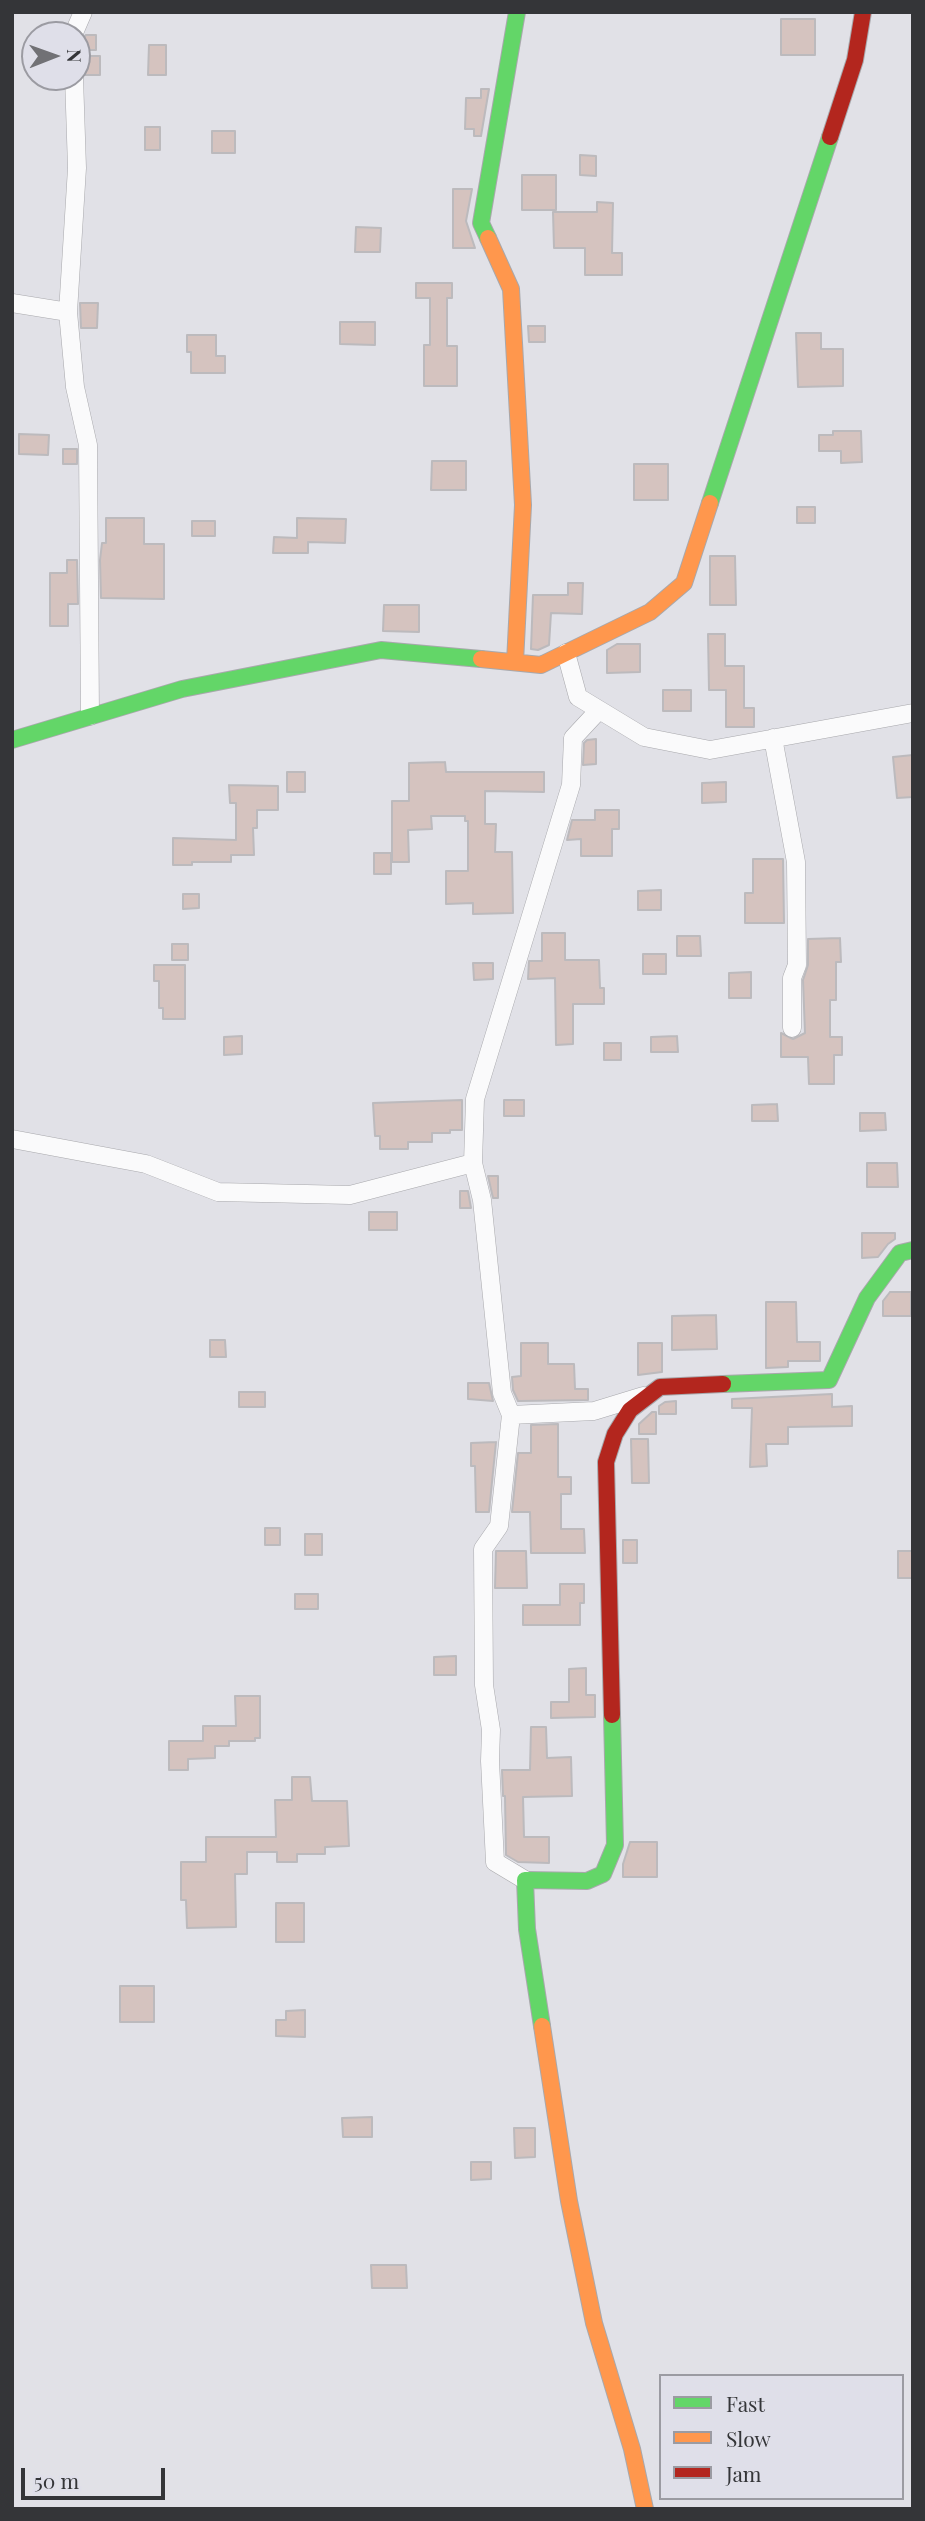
<!DOCTYPE html>
<html>
<head>
<meta charset="utf-8">
<style>
	body { margin:0 }
	#map { position:relative; width:925px; height:2521px; overflow:hidden; background:#e1e1e7; font-family:"Playfair Display",serif }
	canvas { display:block }
	.frame { position:absolute; inset:0; border:14px solid #343538; pointer-events:none }
	.legend { position:absolute; left:659px; top:2374px; width:245px; height:126px; box-sizing:border-box; background:#dfdfe9; border:2px solid #9b9ba2; margin:0; padding:9px 12px; list-style:none; font-size:21px; color:#343538 }
	.legend li { display:flex; align-items:center; gap:14px; height:35px }
	.legend b { width:35px; border:2px solid #9b9ba2 }
	.north { position:absolute; left:21px; top:21px; width:70px; height:70px; box-sizing:border-box; background:#dfdfe9; border:2px solid #9b9ba2; border-radius:50%; rotate:89deg; font-size:19px; font-weight:700; line-height:28px; text-align:center; color:#343538 }
	.north::after { content:''; display:block; margin:auto; width:24px; height:32px; background:#717175; clip-path:polygon(50% 0,100% 100%,50% 72%,0 100%) }
	.scale { position:absolute; left:21px; top:2468px; width:144px; height:32px; box-sizing:border-box; border:4px solid #343538; border-top:0; padding-left:9px; font-size:21px; line-height:24px; white-space:nowrap; color:#343538; -webkit-text-stroke:5px #dfdfe9; paint-order:stroke }
</style>
</head>
<body>
<div id="map">
<canvas width="925" height="2521"></canvas>
<div class="frame"></div>
<ul class="legend">
<li><b style="height:9px;background:#63d668"></b>Fast</li>
<li><b style="height:9px;background:#ff974d"></b>Slow</li>
<li><b style="height:9px;background:#b3261e"></b>Jam</li>
</ul>
<div class="north">N</div>
<div class="scale">50 m</div>
</div>
<script>
const context = document.querySelector('canvas').getContext('2d');
context.lineJoin = 'round';
function fill(path, color) { context.fillStyle = color; context.fill(path, 'evenodd'); }
const poly = rows => new Path2D(rows.map(r => 'M' + r).join(''));
function stroke(path, color, width, dash) { context.strokeStyle = color; context.lineWidth = width; context.lineCap = dash ? 'butt' : 'round'; context.setLineDash(dash || []); context.stroke(path); }
const building = poly([
	[781,19,815,19,815,55,781,55,781,19],
	[86,35,96,35,96,50,77,50,77,45,86,35],
	[149,45,166,45,166,75,148,75,149,45],
	[82,56,100,56,100,75,85,75,82,69,82,56],
	[481,89,489,89,481,136,474,136,474,129,465,129,466,98,481,98,481,89],
	[145,127,160,127,160,150,145,150,145,127],
	[212,131,235,131,235,153,212,153,212,131],
	[580,155,596,156,596,176,580,175,580,155],
	[522,175,556,175,556,210,522,210,522,175],
	[453,189,472,189,466,221,475,248,453,248,453,189],
	[597,202,613,203,612,253,622,253,622,275,585,275,585,248,554,248,553,212,597,212,597,202],
	[356,227,381,228,380,252,355,252,356,227],
	[416,283,452,283,452,298,447,298,447,346,457,346,457,386,424,386,424,345,430,345,430,298,416,298,416,283],
	[80,303,98,303,97,328,81,328,80,303],
	[340,322,375,322,375,345,340,344,340,322],
	[528,326,545,326,545,342,529,342,528,326],
	[796,333,821,333,821,349,843,349,843,386,798,387,796,333],
	[187,335,216,335,216,356,225,356,225,373,191,373,191,352,187,352,187,335],
	[833,431,861,431,862,462,841,463,841,451,819,451,819,435,833,435,833,431],
	[19,434,49,435,48,455,19,454,19,434],
	[63,449,77,449,77,464,63,464,63,449],
	[432,461,466,461,466,490,431,490,432,461],
	[634,464,668,464,668,500,634,500,634,464],
	[797,507,815,507,815,523,797,523,797,507],
	[106,518,144,518,144,544,164,544,164,599,101,598,100,560,102,543,106,543,106,518],
	[297,518,346,519,345,543,308,542,308,553,273,553,274,537,297,538,297,518],
	[192,521,215,521,215,536,192,536,192,521],
	[710,556,735,556,736,605,710,605,710,556],
	[67,560,77,560,78,604,68,604,68,626,50,626,50,573,67,573,67,560],
	[568,583,583,583,582,614,551,613,549,645,538,650,531,649,533,595,568,595,568,583],
	[384,605,419,605,419,632,383,631,384,605],
	[708,634,725,634,725,666,744,666,744,708,754,708,754,727,726,727,726,690,709,690,708,634],
	[617,644,640,644,640,672,607,673,607,650,617,644],
	[663,690,691,690,691,711,663,711,663,690],
	[596,739,596,764,583,765,584,743,587,740,596,739],
	[913,755,913,797,897,798,893,757,913,755],
	[445,762,446,772,544,772,544,792,485,791,485,824,496,824,495,852,512,852,513,913,473,914,473,903,446,904,446,871,468,871,468,821,465,821,465,816,431,816,432,829,408,830,409,862,392,862,392,801,409,801,409,763,445,762],
	[287,772,305,772,305,792,287,792,287,772],
	[726,782,726,802,702,803,702,783,726,782],
	[229,785,278,786,278,810,257,810,257,828,253,828,254,855,231,855,231,862,192,862,192,865,173,865,173,838,236,840,236,803,230,803,229,785],
	[595,810,619,810,619,829,612,829,612,856,581,856,581,839,567,840,572,820,595,820,595,810],
	[374,853,391,853,391,874,374,874,374,853],
	[753,859,783,859,784,923,745,923,745,893,753,893,753,859],
	[661,890,661,910,638,910,638,891,661,890],
	[183,894,199,894,199,908,183,909,183,894],
	[542,933,565,933,565,960,599,960,600,988,604,988,604,1004,573,1004,573,1044,556,1045,555,978,528,979,529,961,542,961,542,933],
	[677,936,700,936,701,956,677,956,677,936],
	[840,938,841,962,836,962,836,1000,830,1000,830,1037,842,1037,842,1055,834,1055,834,1084,809,1084,808,1057,781,1057,781,1033,793,1039,805,1033,803,980,808,965,808,939,840,938],
	[172,944,188,944,188,960,172,960,172,944],
	[643,954,666,954,666,974,643,974,643,954],
	[473,963,493,963,493,979,474,980,473,963],
	[154,965,185,965,185,1019,163,1019,163,1008,159,1008,159,981,154,981,154,965],
	[751,972,751,998,729,998,729,973,751,972],
	[242,1036,242,1054,224,1055,224,1037,242,1036],
	[677,1036,678,1052,651,1052,651,1037,677,1036],
	[604,1043,621,1043,621,1060,604,1060,604,1043],
	[462,1100,462,1130,450,1130,450,1133,432,1133,432,1142,408,1142,408,1149,380,1149,380,1136,375,1136,373,1103,462,1100],
	[504,1100,524,1100,524,1116,504,1116,504,1100],
	[777,1104,778,1121,752,1121,752,1105,777,1104],
	[860,1113,885,1113,886,1130,860,1131,860,1113],
	[867,1163,897,1163,898,1187,867,1187,867,1163],
	[488,1176,498,1176,498,1198,493,1198,488,1176],
	[460,1191,468,1191,471,1208,460,1208,460,1191],
	[369,1212,397,1212,397,1230,369,1230,369,1212],
	[862,1233,895,1233,895,1239,888,1244,878,1257,862,1258,862,1233],
	[890,1292,911,1292,911,1316,883,1316,883,1301,890,1292],
	[766,1302,796,1302,797,1342,820,1342,820,1361,788,1361,788,1367,766,1368,766,1302],
	[716,1315,717,1349,672,1350,672,1316,716,1315],
	[210,1340,225,1340,226,1357,210,1357,210,1340],
	[521,1343,548,1343,548,1364,574,1364,575,1389,588,1389,588,1400,518,1401,513,1390,512,1377,521,1376,521,1343],
	[638,1343,662,1343,662,1372,638,1375,638,1343],
	[468,1383,489,1383,493,1401,468,1399,468,1383],
	[239,1392,265,1392,265,1407,239,1407,239,1392],
	[832,1394,832,1407,852,1406,852,1426,788,1427,788,1444,766,1444,767,1466,750,1467,752,1408,732,1408,732,1399,832,1394],
	[676,1401,676,1414,659,1414,659,1406,665,1402,676,1401],
	[652,1412,656,1412,656,1434,639,1434,639,1424,652,1412],
	[558,1424,558,1477,571,1477,571,1494,561,1494,561,1529,584,1529,585,1553,531,1553,530,1512,512,1512,518,1453,531,1453,531,1425,558,1424],
	[631,1439,648,1439,649,1483,632,1483,631,1439],
	[496,1442,489,1512,476,1512,475,1466,471,1466,471,1443,496,1442],
	[265,1528,280,1528,280,1545,265,1545,265,1528],
	[305,1534,322,1534,322,1555,305,1555,305,1534],
	[623,1540,637,1540,637,1563,623,1563,623,1540],
	[496,1551,526,1551,527,1588,495,1588,496,1551],
	[898,1551,913,1551,913,1578,898,1578,898,1551],
	[560,1584,584,1584,584,1603,580,1603,580,1625,523,1625,523,1605,560,1605,560,1584],
	[295,1594,318,1594,318,1609,295,1609,295,1594],
	[456,1656,456,1675,434,1675,434,1657,456,1656],
	[586,1668,586,1695,595,1695,595,1717,551,1718,551,1702,569,1702,569,1669,586,1668],
	[235,1696,260,1696,260,1738,255,1738,255,1741,229,1741,229,1746,215,1746,215,1758,188,1759,188,1770,169,1770,169,1741,203,1741,203,1726,236,1726,235,1696],
	[531,1727,546,1727,547,1758,571,1757,572,1796,523,1797,524,1837,549,1837,549,1863,518,1862,506,1855,505,1796,503,1796,502,1770,530,1770,531,1727],
	[292,1777,310,1777,312,1801,347,1801,349,1846,325,1847,325,1854,297,1854,297,1862,277,1862,277,1852,247,1852,247,1874,235,1874,236,1927,187,1928,186,1900,181,1900,181,1862,206,1862,206,1837,276,1837,275,1800,292,1800,292,1777],
	[630,1842,657,1842,657,1877,623,1877,623,1864,630,1842],
	[276,1903,304,1903,304,1942,276,1942,276,1903],
	[120,1986,154,1986,154,2022,120,2022,120,1986],
	[305,2010,305,2037,276,2036,276,2020,286,2020,286,2011,305,2010],
	[372,2117,372,2137,343,2137,342,2118,372,2117],
	[514,2128,535,2128,535,2157,515,2158,514,2128],
	[471,2162,491,2162,491,2179,471,2180,471,2162],
	[371,2265,406,2265,407,2288,372,2288,371,2265]
]);
fill(building, '#d5c3bf');
stroke(building, '#bcbabd', 2);
const street = poly([
	[73,35,83,12],
	[74,77,77,168,68,312,75,387,88,445,90,716],
	[12,303,68,312],
	[566,653,578,697,644,737,710,750,913,713],
	[773,738,796,862,797,965,792,978,792,1028],
	[12,1139,146,1164,218,1192,350,1195,473,1163],
	[511,1415,594,1411,643,1396],
	[525,1880,495,1862,490,1761,491,1730,484,1685,483,1549,499,1526,511,1415,502,1393,482,1200,473,1163,475,1099,571,785,573,738,599,710]
]);
const fast = poly([
	[488,238,481,223,517,12],
	[710,503,830,137],
	[12,740,182,689,381,650,481,659],
	[723,1384,829,1380,867,1298,900,1253,913,1250],
	[542,2026,527,1929,525,1880,587,1881,603,1874,615,1845,612,1715]
]);
const slow = poly([
	[488,238,511,289,523,505,515,662],
	[481,659,541,665,650,612,684,583,710,503],
	[542,2026,569,2201,594,2323,632,2449,645,2509]
]);
const jam = poly([
	[830,137,855,60,863,12],
	[612,1715,606,1462,615,1434,630,1410,660,1387,723,1384]
]);
stroke(street, '#a8a8ac', 19);
stroke(fast, '#a8a8ac', 18);
stroke(slow, '#a8a8ac', 18);
stroke(jam, '#a8a8ac', 18);
stroke(street, '#fafafb', 18);
stroke(fast, '#63d668', 16);
stroke(slow, '#ff974d', 16);
stroke(jam, '#b3261e', 16);
</script>
</body>
</html>
